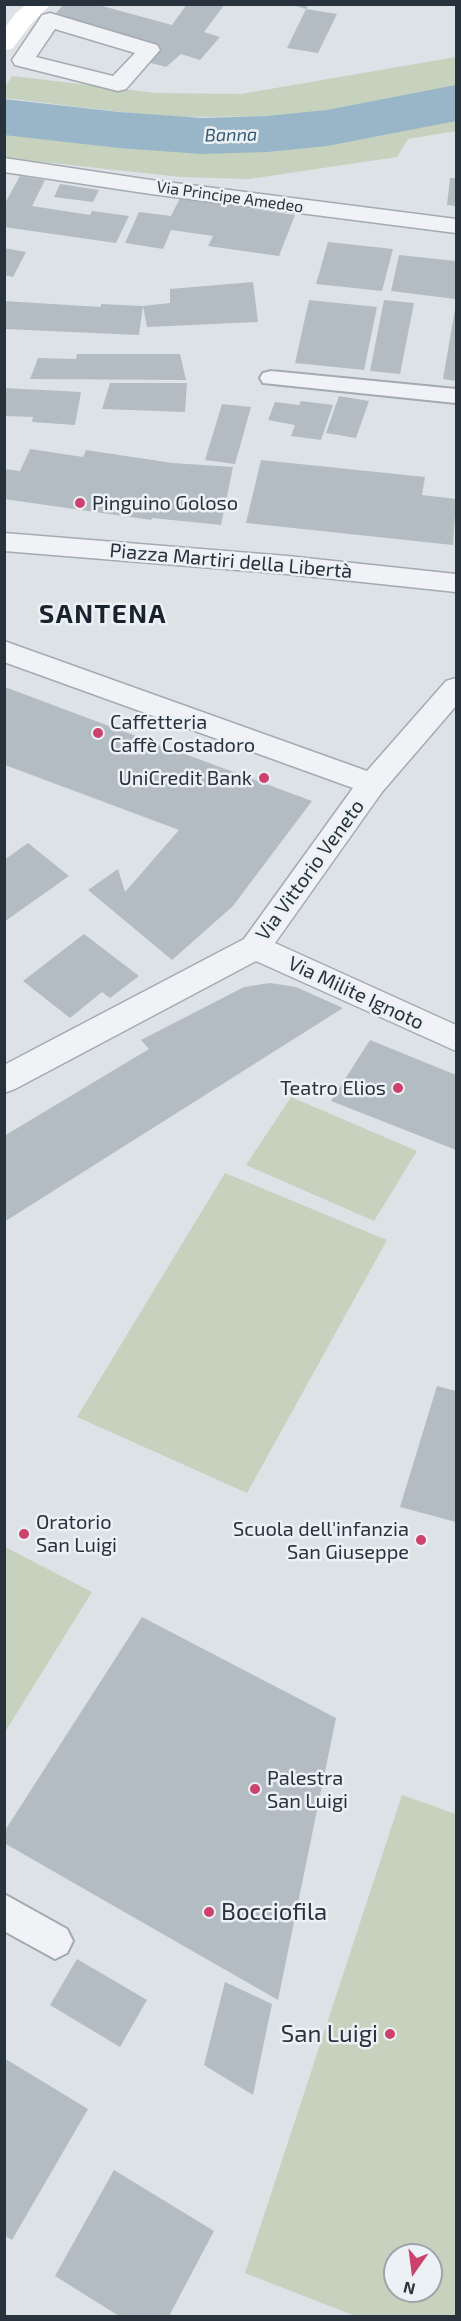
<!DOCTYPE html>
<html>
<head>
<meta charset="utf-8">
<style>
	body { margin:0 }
	#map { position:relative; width:461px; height:2321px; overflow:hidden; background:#dde2e7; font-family:"Exo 2",sans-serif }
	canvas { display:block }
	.frame { position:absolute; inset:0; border:6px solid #27323d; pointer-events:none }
	.north { position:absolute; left:383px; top:2243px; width:60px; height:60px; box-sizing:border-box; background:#ecf1f5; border:2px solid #9da5ab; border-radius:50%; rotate:194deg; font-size:16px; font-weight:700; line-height:24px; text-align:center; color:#27323d }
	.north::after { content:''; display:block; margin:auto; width:21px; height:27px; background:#cc426c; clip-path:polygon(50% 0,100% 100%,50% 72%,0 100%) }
</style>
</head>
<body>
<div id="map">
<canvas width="461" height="2321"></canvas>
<div class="frame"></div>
<div class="north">N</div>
</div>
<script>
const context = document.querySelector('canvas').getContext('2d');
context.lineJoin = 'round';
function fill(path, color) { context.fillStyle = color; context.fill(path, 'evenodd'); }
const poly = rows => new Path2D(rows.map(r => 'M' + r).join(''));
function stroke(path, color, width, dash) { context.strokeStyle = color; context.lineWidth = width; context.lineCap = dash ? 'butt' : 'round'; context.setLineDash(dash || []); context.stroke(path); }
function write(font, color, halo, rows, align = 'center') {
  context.font = font + ' "Exo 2",sans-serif'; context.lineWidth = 5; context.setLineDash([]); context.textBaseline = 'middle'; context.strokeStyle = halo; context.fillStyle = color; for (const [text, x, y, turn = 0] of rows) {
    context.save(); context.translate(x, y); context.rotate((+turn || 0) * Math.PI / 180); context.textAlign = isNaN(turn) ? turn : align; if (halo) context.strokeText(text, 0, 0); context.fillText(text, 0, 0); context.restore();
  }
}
fill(poly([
	[456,57,456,94,305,116,162,117,5,98,5,87,12,76,156,93,241,94],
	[456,109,456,131,408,139,397,157,249,179,181,177,5,158,5,128,239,151,280,147],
	[291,1097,417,1151,374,1221,246,1165],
	[225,1173,387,1240,247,1493,77,1417],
	[5,1547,92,1592,5,1732],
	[402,1795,456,1814,456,2316,355,2316,245,2273],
	[395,2255,431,2255,431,2291,395,2291]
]), '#c6d1be');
fill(poly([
	[456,85,456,121,327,146,267,152,202,154,119,148,4,135,4,99,119,112,202,118,267,116,327,110,456,85]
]), '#98b6c7');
fill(poly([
	[64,4,95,4,172,25,187,4,225,4,204,32,220,37,200,60,181,54,166,67,140,60,149,50,50,20],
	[289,4,309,4,306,9,337,14,318,53,287,48,306,9],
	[20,176,45,180,32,206,90,215,92,211,129,216,116,243,4,227,4,205],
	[450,178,456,178,456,206,447,205],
	[60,184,99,190,93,202,54,197],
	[180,198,226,205,295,215,279,256,208,246,213,236,171,230,163,249,125,243,139,212,171,216],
	[328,242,393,249,382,291,316,284],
	[4,248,26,252,13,277,4,275],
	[399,255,456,261,455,299,391,291],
	[253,282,258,322,147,327,143,306,139,335,4,329,4,301,101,307,101,304,143,306,170,303,170,289],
	[309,300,377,307,364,370,295,363],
	[384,300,414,303,400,374,370,371],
	[455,309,456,309,456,381,443,379],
	[77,354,180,354,186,380,30,379,38,358,76,359],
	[110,383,187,383,185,412,102,409],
	[4,388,81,392,75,425,32,422,33,417,4,416],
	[339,396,369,401,356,438,326,433],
	[301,401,333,405,321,440,291,436,295,425,268,420,275,402,299,405],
	[222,404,251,407,235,464,205,460],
	[30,449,83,457,86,450,172,463,233,467,221,525,152,518,151,520,4,499,4,469,20,471],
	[261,460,425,477,422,495,456,499,453,545,246,523],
	[5,687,101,723,312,801,233,906,172,960,88,890,118,869,125,892,179,830,5,765],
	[28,843,69,876,4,922,4,860],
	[84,934,139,976,110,998,102,992,70,1018,23,981],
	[270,983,296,987,343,1008,4,1222,4,1136,149,1049,141,1040,244,987],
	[370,1040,456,1075,456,1150,331,1101],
	[437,1386,456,1391,456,1522,400,1507],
	[142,1617,336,1718,278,2000,4,1843,4,1832],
	[77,1959,147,2000,120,2047,50,2005],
	[225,1982,272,2004,253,2095,204,2065],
	[4,2058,88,2109,12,2240,4,2235],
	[114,2170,214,2231,169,2316,119,2316,55,2276]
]), '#b4bcc3');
const lane = poly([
	[271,371,456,389,456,403,263,383,260,378,263,373,271,371],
	[4,1894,67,1929,73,1941,67,1953,55,1959,4,1931,4,1894]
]);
const street = poly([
	[50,13,157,45,160,50,126,89,118,91,15,65,12,60,39,20,42,15,50,13],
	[55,29,135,53,113,76,36,57,55,29],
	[4,158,151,180,456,219,456,233,151,194,4,172,4,158],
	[4,533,287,556,456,574,456,592,287,574,4,551,4,533],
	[4,641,367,771,446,681,456,678,456,706,382,792,275,943,456,1025,456,1051,256,961,15,1089,4,1093,4,1065,244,939,353,788,4,662,4,641]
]);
stroke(lane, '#a3aab1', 4);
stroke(street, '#a3aab1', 3);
fill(lane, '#f0f2f5');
fill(street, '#f0f2f5');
fill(poly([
	[27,4,51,4,32,23,12,49,4,50,4,29,16,13,27,4]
]), '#fff');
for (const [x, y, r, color] of [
	[80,503,6,"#cc426c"],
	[98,733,6,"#cc426c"],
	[264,778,6,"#cc426c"],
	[398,1088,6,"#cc426c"],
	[24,1534,6,"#cc426c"],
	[421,1540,6,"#cc426c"],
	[255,1789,6,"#cc426c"],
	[209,1912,6,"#cc426c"],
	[390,2034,6,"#cc426c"]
]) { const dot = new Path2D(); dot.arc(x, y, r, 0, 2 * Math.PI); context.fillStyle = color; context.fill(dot); stroke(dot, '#ecf1f5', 2); }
write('16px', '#27323d', '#ecf1f5', [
	["Via Principe Amedeo",230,197,8]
]);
write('italic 18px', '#325770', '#ecf1f5', [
	["Banna",231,135,-1]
]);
write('20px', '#27323d', '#ecf1f5', [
	["Pinguino Goloso",92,503],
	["Caffetteria",110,722],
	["Caffè Costadoro",110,745],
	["UniCredit Bank",252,778,"right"],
	["Teatro Elios",386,1088,"right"],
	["Oratorio",36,1522],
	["San Luigi",36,1545],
	["Scuola dell'infanzia",409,1529,"right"],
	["San Giuseppe",409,1552,"right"],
	["Palestra",267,1778],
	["San Luigi",267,1801]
], 'left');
write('20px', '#27323d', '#ecf1f5', [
	["Piazza Martiri della Libertà",231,561,5],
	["Via Vittorio Veneto",310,870,-54],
	["Via Milite Ignoto",356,993,25]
]);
write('24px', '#27323d', '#ecf1f5', [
	["Bocciofila",221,1912],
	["San Luigi",378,2034,"right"]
], 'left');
context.letterSpacing = '1.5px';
write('bold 26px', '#19232e', '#ecf1f5', [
	["SANTENA",103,614]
]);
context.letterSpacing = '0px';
</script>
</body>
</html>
